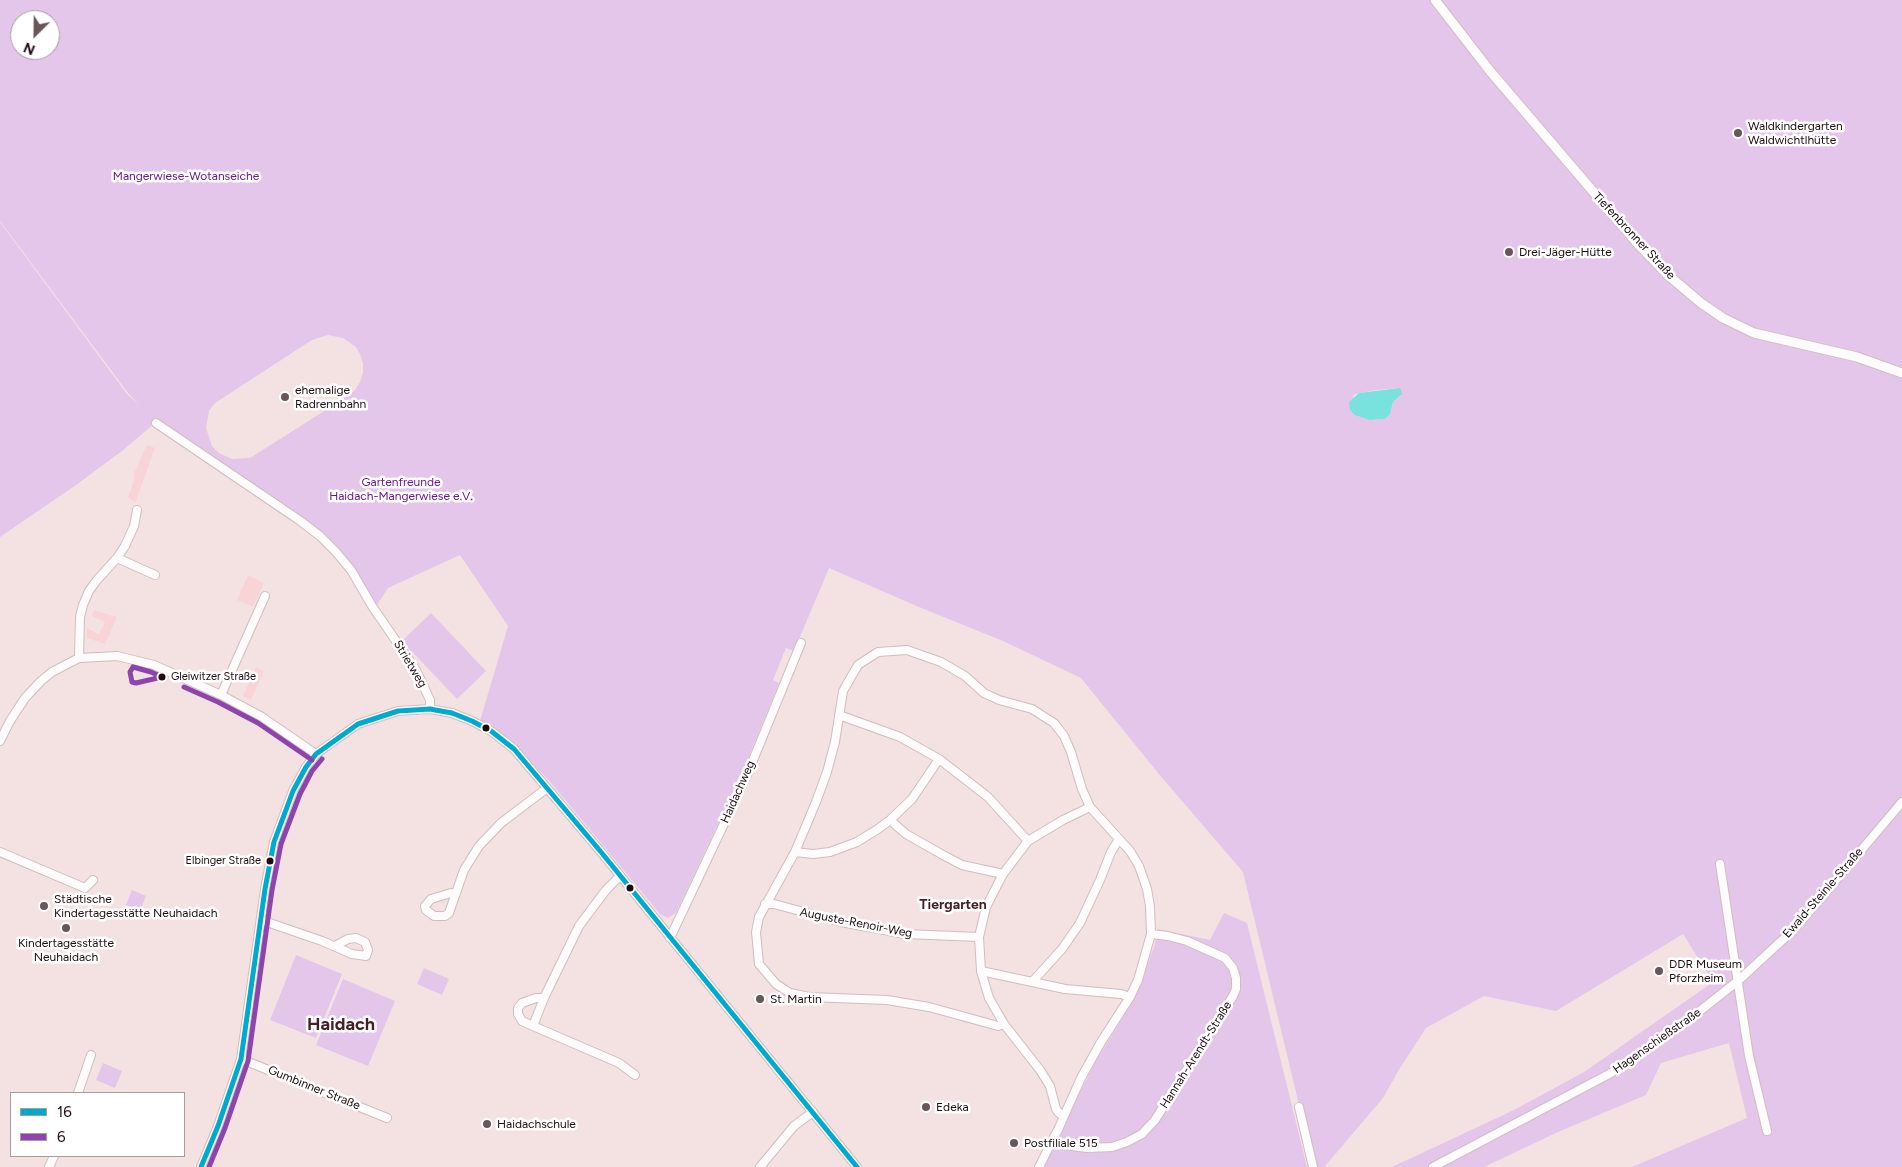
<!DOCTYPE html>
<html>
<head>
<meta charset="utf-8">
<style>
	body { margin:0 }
	#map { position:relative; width:1902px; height:1167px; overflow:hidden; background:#f4e2e3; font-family:Figtree,sans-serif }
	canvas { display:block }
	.legend { position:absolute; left:10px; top:1092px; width:175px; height:65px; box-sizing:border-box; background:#fff; border:1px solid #a59d9f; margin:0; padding:6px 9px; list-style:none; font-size:15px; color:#1d0b0e }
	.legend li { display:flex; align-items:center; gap:10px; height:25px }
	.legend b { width:25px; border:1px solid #a59d9f }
	.north { position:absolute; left:10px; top:10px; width:50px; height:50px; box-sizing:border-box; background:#fff; border:1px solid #a59d9f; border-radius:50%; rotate:203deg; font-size:14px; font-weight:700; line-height:20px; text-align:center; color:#1d0b0e }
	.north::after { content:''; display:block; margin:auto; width:18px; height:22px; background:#685659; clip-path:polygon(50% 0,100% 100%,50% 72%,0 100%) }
</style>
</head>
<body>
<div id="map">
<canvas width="1902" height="1167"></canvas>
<ul class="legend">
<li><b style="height:6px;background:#00a9ce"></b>16</li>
<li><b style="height:6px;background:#8e44ad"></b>6</li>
</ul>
<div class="north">N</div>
</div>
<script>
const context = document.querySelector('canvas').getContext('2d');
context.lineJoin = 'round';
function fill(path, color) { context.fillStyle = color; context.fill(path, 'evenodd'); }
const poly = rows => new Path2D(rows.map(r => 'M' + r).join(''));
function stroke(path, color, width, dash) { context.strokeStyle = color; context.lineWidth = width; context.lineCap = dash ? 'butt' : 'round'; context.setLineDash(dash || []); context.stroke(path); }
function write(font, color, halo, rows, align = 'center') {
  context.font = font + ' Figtree,sans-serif'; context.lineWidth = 5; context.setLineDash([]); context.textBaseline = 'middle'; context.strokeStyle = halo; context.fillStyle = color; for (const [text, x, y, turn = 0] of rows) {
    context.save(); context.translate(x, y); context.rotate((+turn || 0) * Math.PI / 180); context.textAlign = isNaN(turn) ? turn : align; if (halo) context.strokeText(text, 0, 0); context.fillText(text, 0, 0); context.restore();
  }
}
fill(poly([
	[147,445,155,448,135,503,128,497,134,480,134,473],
	[248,575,264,583,253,607,237,600],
	[94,610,117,617,105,644,87,638,87,628,99,634,105,622,92,616],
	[256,667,264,671,251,700,243,696]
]), '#f8d4d7');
fill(poly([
	[0,0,1902,0,1902,1167,1632,1167,1747,1118,1729,1043,1661,1063,1646,1095,1558,1132,1484,1167,1392,1167,1514,1110,1584,1072,1713,982,1683,934,1556,1011,1484,996,1426,1028,1400,1068,1383,1098,1326,1165,1326,1167,1314,1167,1243,872,1158,773,1081,678,1003,641,919,607,829,568,794,651,786,648,773,680,779,683,742,773,676,913,668,918,660,914,552,784,516,746,480,721,508,626,460,555,388,588,375,608,322,537,155,423,122,451,76,485,0,537,0,222,127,394,139,405,128,393,0,221],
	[20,20,50,20,50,50,20,50],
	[328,335,343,338,356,347,360,354,363,363,363,373,360,382,355,390,348,396,250,458,232,459,219,453,212,446,206,428,209,411,215,403,312,340],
	[1400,388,1400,396,1393,402,1391,411,1385,419,1373,420,1359,416,1353,396,1355,394,1376,390],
	[431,613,486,671,457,699,402,641],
	[132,890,146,896,140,911,126,905],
	[1224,913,1247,923,1307,1167,1041,1167,1096,1061,1131,1003,1144,974,1154,947,1158,929,1210,940],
	[296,955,342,974,316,1038,270,1020],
	[424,968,449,979,442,995,417,984],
	[343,979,395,1001,368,1066,316,1045],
	[103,1063,122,1071,115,1088,96,1080]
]), '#e3c6ea');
fill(poly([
	[1400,388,1402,394,1393,402,1390,414,1385,419,1370,420,1355,415,1350,410,1349,402,1359,393]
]), '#7ae2de');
const minor = poly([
	[156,423,299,520,320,536,336,552,351,570,372,606,416,670,430,700,430,709],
	[117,558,155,575],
	[79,658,80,617,83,605,89,591,97,580,117,558,125,546,134,526,137,510],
	[221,695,265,596],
	[839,715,900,737,939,759,988,797,1028,841],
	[0,741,10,721,25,698,41,681,52,672,79,658,117,656,154,665,221,695,262,717,316,754],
	[890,820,906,834,943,855,962,865,1003,874],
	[0,852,85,888,93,880],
	[795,852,813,854,830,852,857,842,878,829,890,820,912,799,939,759],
	[1720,864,1749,1056,1767,1131],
	[620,876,606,890,579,926,544,998,533,1026,619,1063,635,1075],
	[454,894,451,893,431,899,425,906,426,910,434,916,445,916,449,913,464,870,479,846,501,823,547,788],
	[765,904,774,904,841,922,905,934,979,937],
	[261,920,322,941,352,954,366,956,368,950,365,942,356,938,348,939,335,946],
	[670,938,747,775,801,643],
	[981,971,1065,989,1121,994,1130,997],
	[1033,981,1062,949,1080,923,1100,880,1111,852,1119,839],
	[1004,1024,989,998,981,971,979,937,986,907,1003,874,1028,841,1063,820,1090,807],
	[533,1026,522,1021,518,1014,518,1008,522,1003,536,998,544,998],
	[241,1059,387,1118],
	[78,1093,91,1055],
	[1299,1107,1313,1167],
	[1051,1143,1087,1148,1112,1147,1127,1142,1142,1134,1155,1120,1233,996,1236,989,1236,978,1233,968,1225,958,1187,941,1168,936,1151,934],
	[49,1167,54,1156],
	[201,1167,218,1126,241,1059,265,889,274,842,293,791,306,767,316,754,358,724,398,711,430,709,452,713,472,721,491,731,514,749,601,852,857,1167],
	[760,1167,794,1126,813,1112],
	[1039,1167,1054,1137,1058,1130,1064,1116,1081,1078,1101,1042,1130,997,1138,980,1151,934,1150,906,1147,889,1139,866,1130,851,1090,807,1082,789,1071,752,1064,736,1054,723,1032,709,999,700,984,693,965,676,941,662,907,650,878,652,858,665,843,691,835,742,827,772,816,802,795,852,759,917,756,932,759,964,776,984,790,993,809,997,887,1000,929,1007,998,1026,1004,1024,1040,1070,1050,1086,1056,1109,1059,1113,1064,1116],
	[1433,1167,1611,1073,1686,1022,1739,980,1790,933,1808,913,1902,802]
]);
const tertiary = poly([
	[1435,0,1490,71,1638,244,1668,275,1701,303,1723,318,1754,333,1857,357,1902,373]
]);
stroke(minor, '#d0bebf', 10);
stroke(tertiary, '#d0bebf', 11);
stroke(minor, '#fdfbfb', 8);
stroke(tertiary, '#fdfbfb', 9);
stroke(poly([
	[201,1167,218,1126,241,1059,265,889,274,842,293,791,306,767,316,754,358,724,398,711,430,709,452,713,472,721,491,731,514,749,601,852,857,1167]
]), '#00a9ce', 5);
stroke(poly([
	[133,667,151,672,162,677,136,683,132,682,130,672,133,667],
	[184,687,218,702,258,723,312,760],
	[209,1167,225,1128,248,1061,272,890,281,844,300,794,312,771,322,759]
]), '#8e44ad', 5);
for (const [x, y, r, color] of [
	[1738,133,5,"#685659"],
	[1509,252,5,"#685659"],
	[285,397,5,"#685659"],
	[162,677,4.5,"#1d0b0e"],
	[486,728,4.5,"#1d0b0e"],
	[270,861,4.5,"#1d0b0e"],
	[630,888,4.5,"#1d0b0e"],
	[44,906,5,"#685659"],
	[66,928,5,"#685659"],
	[1659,971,5,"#685659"],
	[760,999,5,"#685659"],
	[926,1107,5,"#685659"],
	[487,1124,5,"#685659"],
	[1014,1143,5,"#685659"]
]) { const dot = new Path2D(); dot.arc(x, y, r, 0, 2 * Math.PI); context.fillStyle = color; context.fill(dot); stroke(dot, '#fff', 2); }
write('11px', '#1d0b0e', '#fff', [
	["Gleiwitzer Straße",171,677],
	["Elbinger Straße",261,861,"right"]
], 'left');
write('12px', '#1d0b0e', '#fff', [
	["Waldkindergarten",1748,126],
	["Waldwichtlhütte",1748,140],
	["Drei-Jäger-Hütte",1519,252],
	["ehemalige",295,390],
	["Radrennbahn",295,404],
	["Städtische",54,899],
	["Kindertagesstätte Neuhaidach",54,913],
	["Kindertagesstätte",66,943,"center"],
	["Neuhaidach",66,957,"center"],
	["DDR Museum",1669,964],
	["Pforzheim",1669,978],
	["St. Martin",770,999],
	["Edeka",936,1107],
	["Haidachschule",497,1124],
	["Postfiliale 515",1024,1143]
], 'left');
write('12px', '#6c1694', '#fff', [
	["Mangerwiese-Wotanseiche",186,176],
	["Gartenfreunde",401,482],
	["Haidach-Mangerwiese e.V.",401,496]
]);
write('12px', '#1d0b0e', '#fff', [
	["Tiefenbronner Straße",1634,236,47],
	["Strietweg",410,664,59],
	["Haidachweg",738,792,-66],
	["Ewald-Steinle-Straße",1823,893,-49],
	["Auguste-Renoir-Weg",856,923,11],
	["Hagenschießstraße",1657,1041,-35],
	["Hannah-Arendt-Straße",1196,1055,-58],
	["Gumbinner Straße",314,1088,22]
]);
write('bold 14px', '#471e25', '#fff', [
	["Tiergarten",953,905]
]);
write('bold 18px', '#471e25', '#fff', [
	["Haidach",341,1025]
]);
</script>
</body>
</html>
